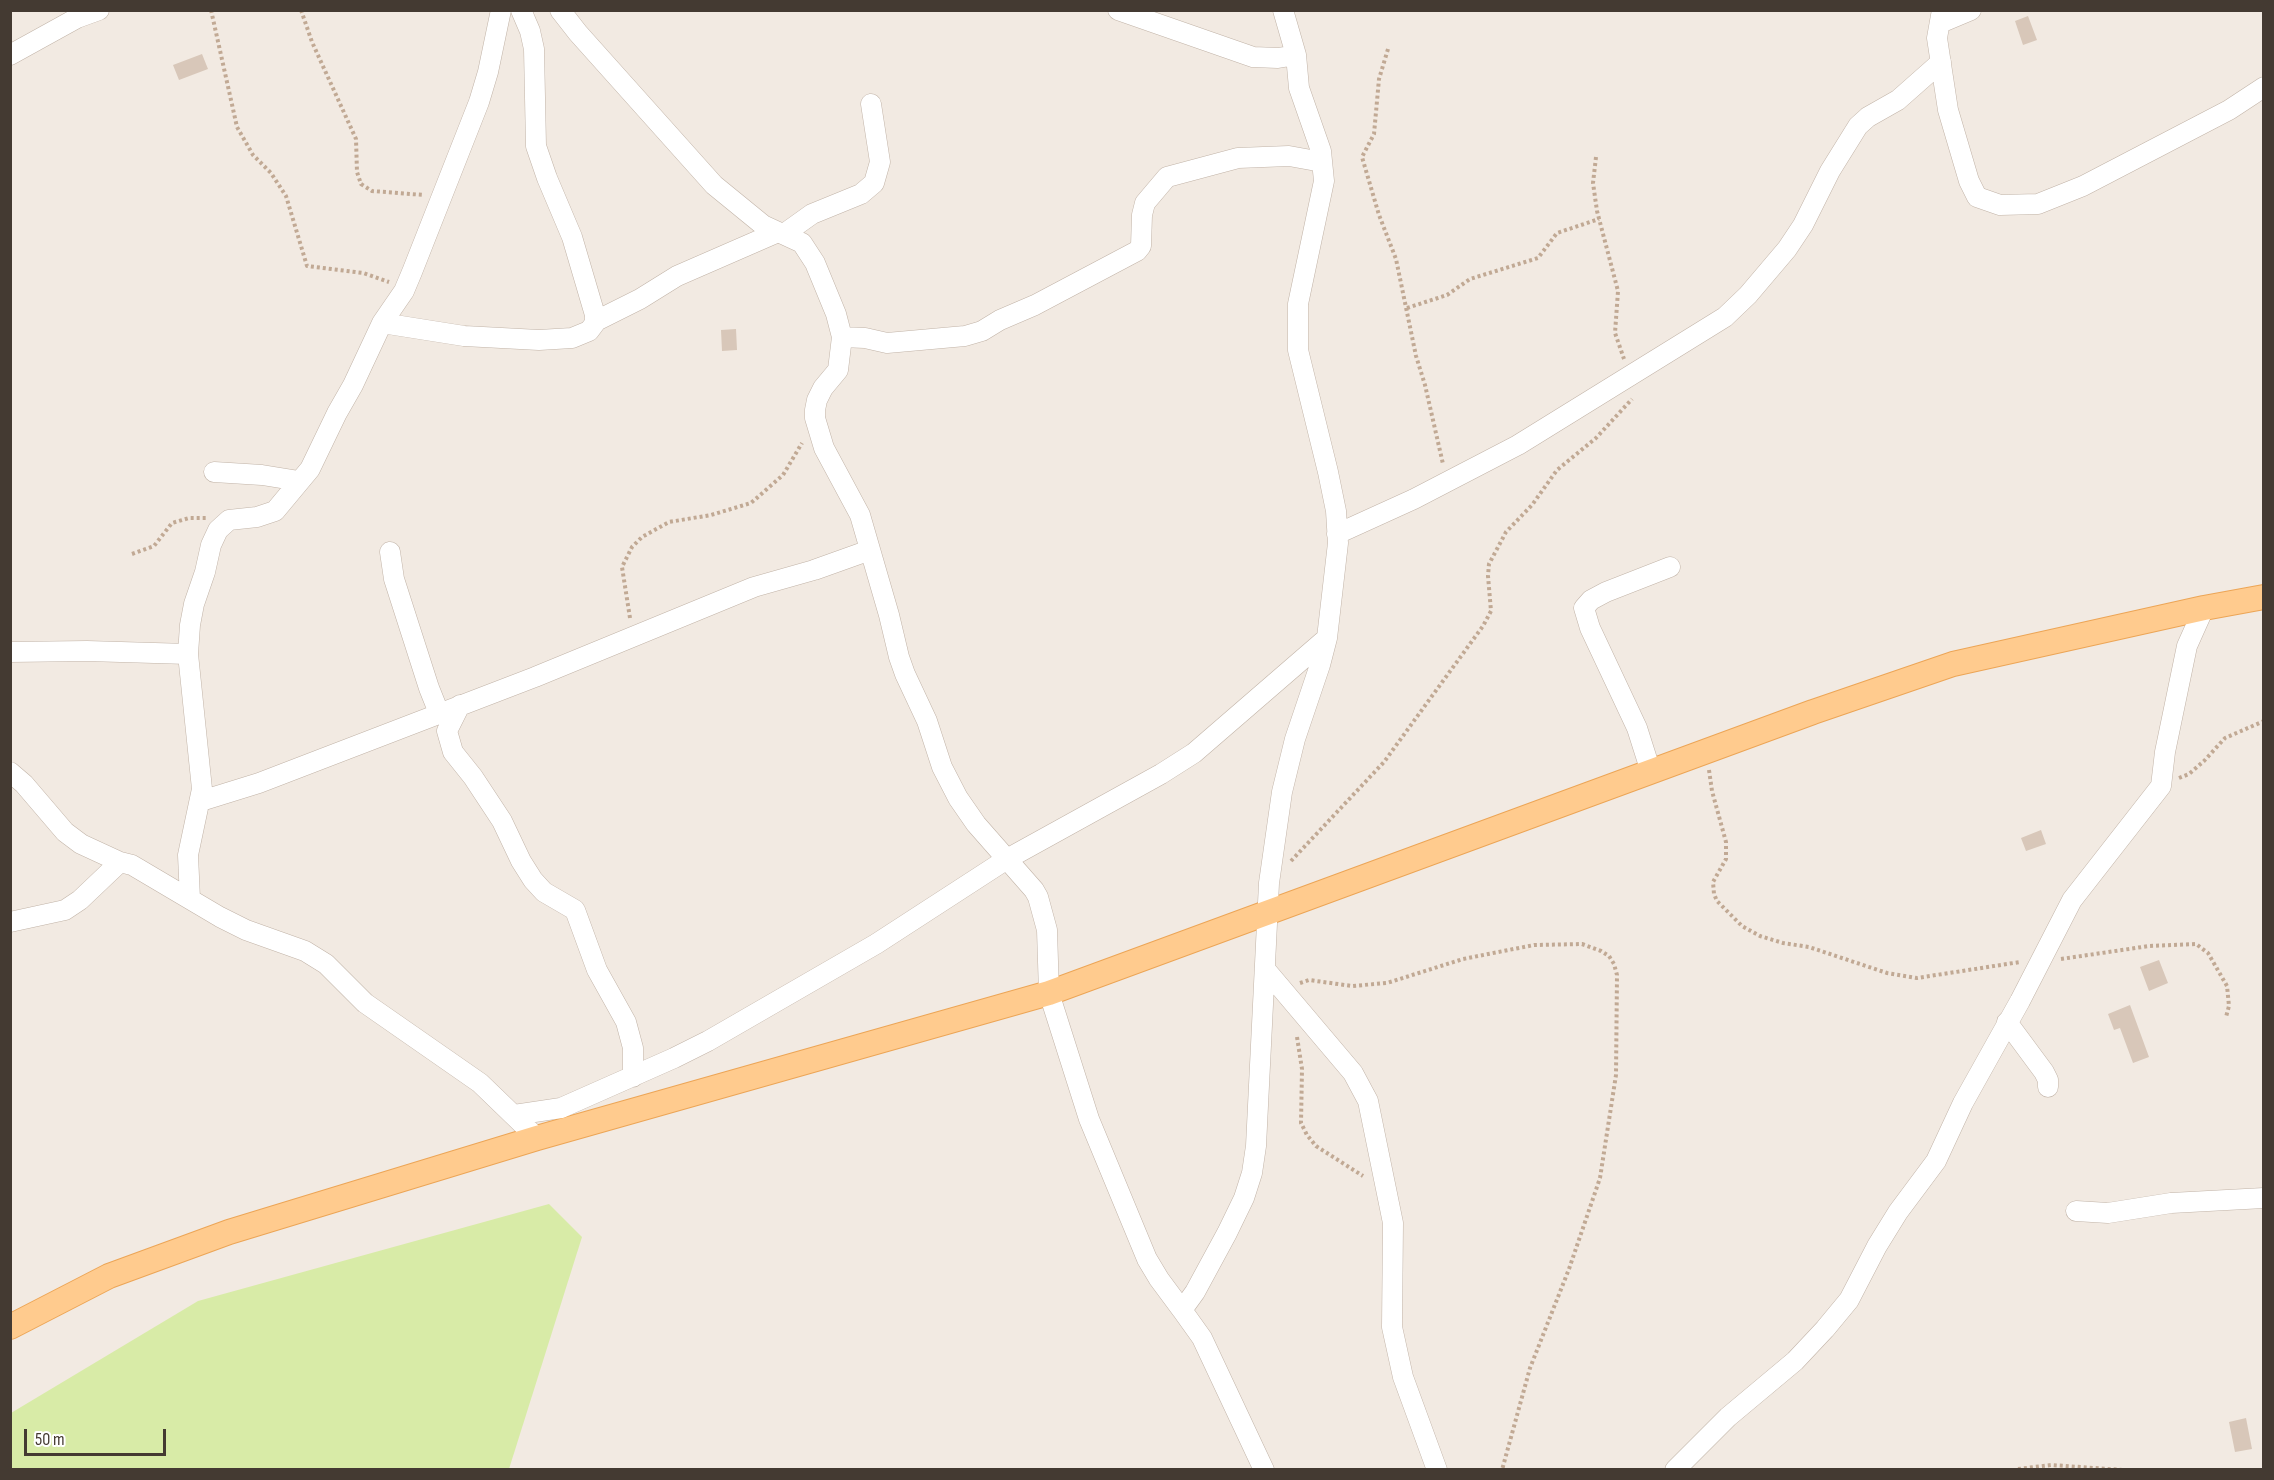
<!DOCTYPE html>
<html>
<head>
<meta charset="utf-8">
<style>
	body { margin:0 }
	#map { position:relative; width:2274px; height:1480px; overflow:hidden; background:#f2eae2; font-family:"Sofia Sans Condensed",sans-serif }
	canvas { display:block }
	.frame { position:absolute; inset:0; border:12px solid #443a32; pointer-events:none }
	.scale { position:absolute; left:24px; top:1429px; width:142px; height:27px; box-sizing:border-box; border:3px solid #443a32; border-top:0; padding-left:8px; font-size:18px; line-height:21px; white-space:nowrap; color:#443a32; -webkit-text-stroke:4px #fff; paint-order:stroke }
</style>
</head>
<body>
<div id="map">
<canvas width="2274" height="1480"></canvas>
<div class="frame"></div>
<div class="scale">50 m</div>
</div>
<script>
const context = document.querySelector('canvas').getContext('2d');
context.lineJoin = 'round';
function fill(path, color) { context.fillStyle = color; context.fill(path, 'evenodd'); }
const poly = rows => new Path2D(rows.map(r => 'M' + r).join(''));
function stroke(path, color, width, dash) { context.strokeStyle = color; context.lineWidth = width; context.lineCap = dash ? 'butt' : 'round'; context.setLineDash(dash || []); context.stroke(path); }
fill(poly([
	[549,1204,582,1237,509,1469,11,1469,11,1413,198,1301]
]), '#d8eba7');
fill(poly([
	[2028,16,2037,40,2023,45,2015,21],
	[202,54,208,69,179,80,173,65],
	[736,329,737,350,722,351,721,330],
	[2041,830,2046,844,2026,851,2021,838],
	[2159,960,2168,983,2149,991,2140,967],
	[2130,1005,2149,1057,2133,1063,2120,1028,2114,1030,2108,1014],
	[2246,1418,2252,1449,2235,1452,2229,1422]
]), '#d8c7b9');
const minor = poly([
	[560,10,578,33,714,185,763,225,802,243,815,263,836,314,842,337,838,370,823,388,817,400,815,410,815,418,824,448,860,515,889,615,899,657,905,674,927,721,942,767,958,798,976,824,1034,890,1038,897,1047,930,1049,993,1089,1119,1147,1259,1159,1279,1182,1310],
	[1118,10,1253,57,1278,58,1296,55],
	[1942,10,1937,38,1948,110,1969,181,1977,197,2000,205,2038,204,2083,186,2229,110,2264,87],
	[1940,23,1971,10],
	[10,55,77,18,99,10],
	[784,234,812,214,861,194,874,183,880,162,871,104],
	[596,321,640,299,677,276,778,232],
	[382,323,464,336,539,340,572,338,589,331,595,323,595,315,572,237,547,178,536,146,534,49,530,31,521,10],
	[842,337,865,338,887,343,965,336,982,331,1000,320,1035,305,1137,251,1141,246,1142,215,1145,203,1167,177,1238,158,1289,156,1322,162],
	[214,472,262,475,299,481],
	[1337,534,1414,499,1518,445,1725,317,1748,295,1787,249,1803,225,1830,171,1858,126,1868,117,1898,100,1941,62],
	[390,552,394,579,429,688,439,713],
	[10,652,87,651,188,654],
	[460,705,447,731,453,752,473,777,502,821,521,861,533,880,544,892,575,910,597,970,626,1022,633,1048,633,1077],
	[10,772,24,784,65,832,81,844,120,862,132,865,220,917,246,930,305,951,326,964,365,1003,480,1083,537,1138],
	[1651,772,1637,728,1590,628,1584,608,1591,600,1606,592,1670,567],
	[201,801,259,783,535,677,754,587,814,570,870,550],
	[190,899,188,855,202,789,188,654,190,625,194,604,205,572,211,545,218,530,229,520,257,517,275,511,310,469,337,413,353,385,382,323,404,291,412,272,479,102,488,72,501,10],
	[10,922,65,910,80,900,120,862],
	[1265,969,1353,1073,1368,1101,1393,1223,1392,1327,1403,1377,1437,1470],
	[2007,1022,2044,1072,2048,1080,2048,1087],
	[514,1115,561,1108,674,1058,708,1041,876,944,1007,859,1161,774,1194,753,1327,638],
	[2076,1211,2108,1213,2171,1203,2264,1198],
	[1264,1470,1202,1338,1182,1310,1195,1292,1227,1233,1244,1198,1252,1173,1256,1146,1269,883,1282,792,1295,739,1320,665,1327,638,1338,543,1336,511,1328,472,1298,350,1298,304,1324,181,1321,151,1299,88,1296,55,1283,10],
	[1675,1470,1728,1417,1795,1361,1825,1329,1849,1300,1877,1246,1898,1212,1936,1161,1963,1103,2020,1001,2072,900,2161,786,2165,752,2187,646,2204,608]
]);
const major = poly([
	[10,1327,109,1276,229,1232,537,1138,1049,993,1813,712,1953,664,2204,608,2264,597]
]);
stroke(minor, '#c1b3a7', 21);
stroke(major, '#eca556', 26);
stroke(poly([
	[211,10,237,127,253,155,271,173,286,196,307,266,363,273,389,282],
	[301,10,312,42,356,139,357,172,361,184,372,191,424,195],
	[1388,49,1379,79,1374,134,1362,157,1379,215,1396,259,1416,356,1425,385,1443,464],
	[1596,157,1593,183,1597,211,1618,291,1615,333,1624,359],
	[1407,308,1447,295,1470,279,1538,258,1557,233,1599,219],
	[132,554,154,546,172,523,189,518,207,518],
	[630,618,622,567,632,547,642,537,669,522,711,515,751,503,783,475,802,443],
	[1709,770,1712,791,1726,842,1726,859,1713,882,1714,894,1717,901,1742,926,1760,936,1783,943,1809,947,1887,973,1917,978,2020,962],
	[2179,778,2189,774,2204,761,2225,738,2264,721],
	[1291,861,1384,762,1483,626,1491,611,1488,576,1489,564,1506,532,1532,505,1557,470,1596,438,1632,399],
	[2061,959,2149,946,2196,944,2208,953,2227,986,2229,1006,2226,1017],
	[1300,983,1309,980,1352,986,1387,983,1463,959,1534,945,1582,944,1601,951,1609,956,1614,964,1617,975,1616,1075,1600,1178,1569,1269,1530,1368,1502,1470],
	[1297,1037,1302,1069,1301,1123,1307,1135,1316,1146,1363,1176],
	[2018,1469,2051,1465,2123,1470]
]), '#c1a994', 4, [3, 3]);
stroke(minor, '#fff', 20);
stroke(major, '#ffcb8e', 24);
</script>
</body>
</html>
